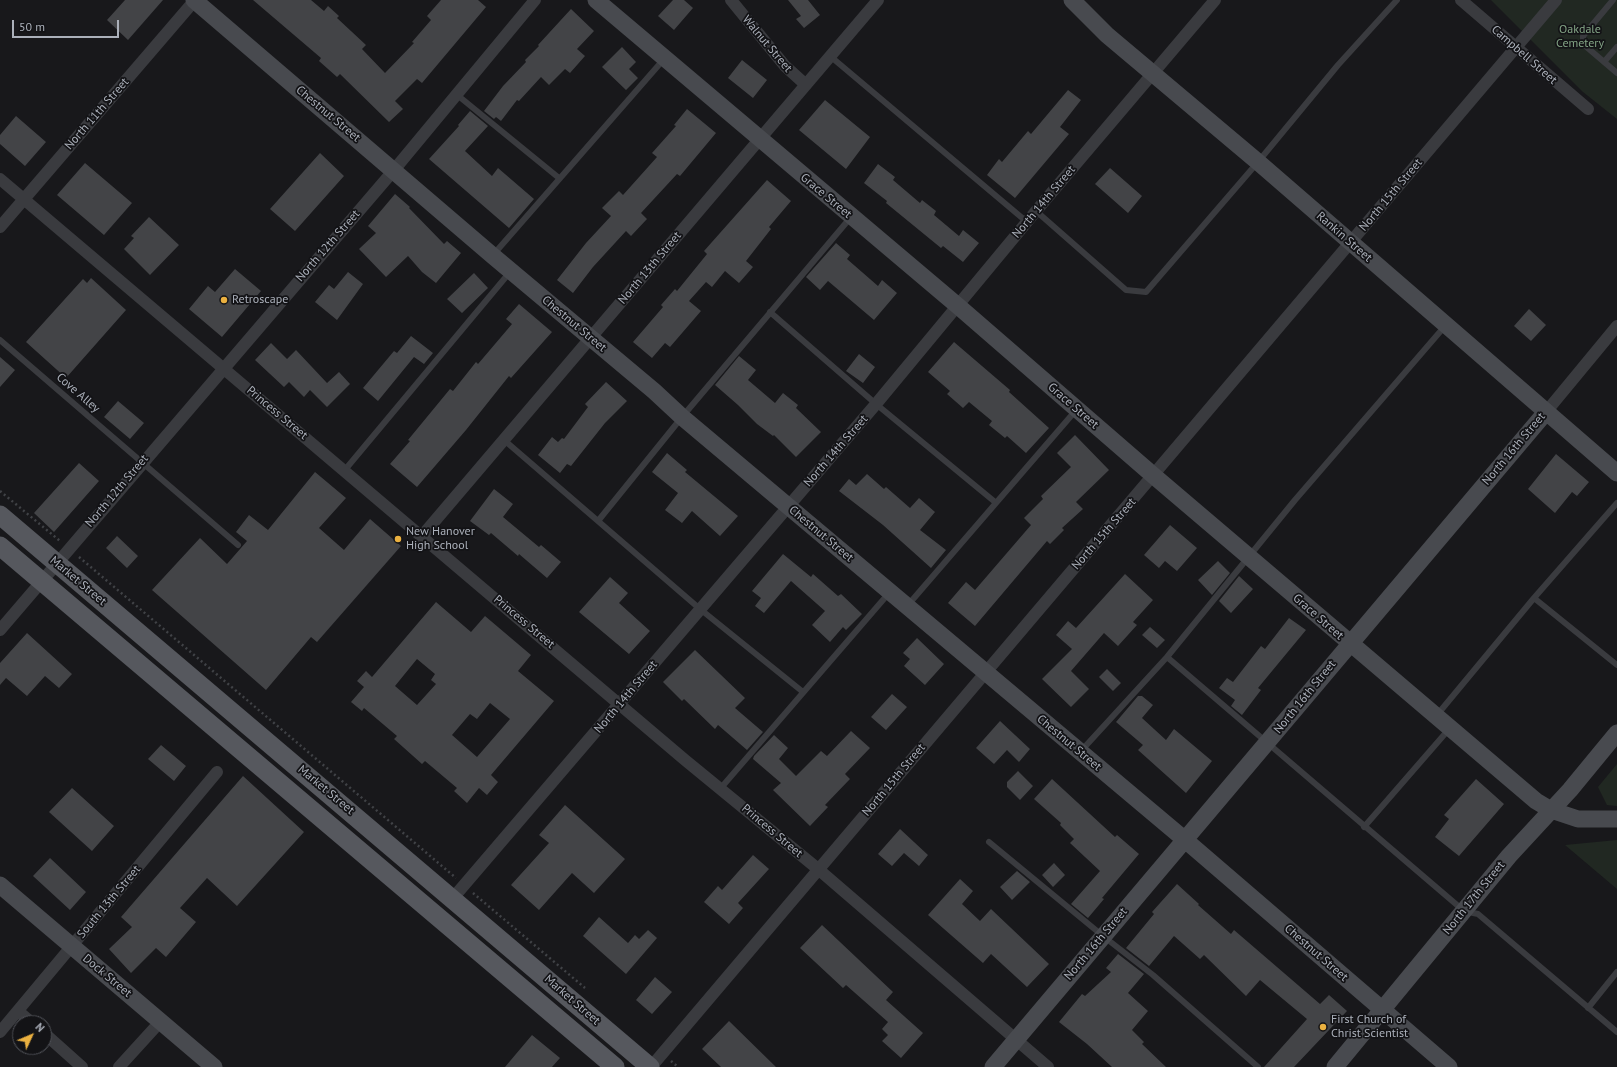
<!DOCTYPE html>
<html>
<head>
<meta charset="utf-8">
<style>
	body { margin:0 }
	#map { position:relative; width:1617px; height:1067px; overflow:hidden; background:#18181b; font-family:"PT Sans",sans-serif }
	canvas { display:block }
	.north { position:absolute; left:12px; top:1015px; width:40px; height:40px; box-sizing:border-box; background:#131316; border:1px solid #505258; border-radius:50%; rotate:46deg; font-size:11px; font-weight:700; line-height:16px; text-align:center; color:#abb0ba }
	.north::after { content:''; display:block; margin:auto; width:14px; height:18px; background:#ebb140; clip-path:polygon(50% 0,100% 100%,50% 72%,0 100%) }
	.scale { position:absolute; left:12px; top:20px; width:107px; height:18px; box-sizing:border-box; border:2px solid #abb0ba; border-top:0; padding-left:5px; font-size:12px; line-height:14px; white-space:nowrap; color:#abb0ba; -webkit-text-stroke:3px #131316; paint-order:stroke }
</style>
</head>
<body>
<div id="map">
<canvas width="1617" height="1067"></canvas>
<div class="north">N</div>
<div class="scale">50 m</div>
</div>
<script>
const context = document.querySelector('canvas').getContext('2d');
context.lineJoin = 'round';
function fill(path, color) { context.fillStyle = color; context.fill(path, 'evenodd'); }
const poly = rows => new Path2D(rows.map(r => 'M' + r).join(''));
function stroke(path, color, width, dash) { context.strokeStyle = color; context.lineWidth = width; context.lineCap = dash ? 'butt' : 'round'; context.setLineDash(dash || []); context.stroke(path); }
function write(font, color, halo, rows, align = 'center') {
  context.font = font + ' "PT Sans",sans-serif'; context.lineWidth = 3.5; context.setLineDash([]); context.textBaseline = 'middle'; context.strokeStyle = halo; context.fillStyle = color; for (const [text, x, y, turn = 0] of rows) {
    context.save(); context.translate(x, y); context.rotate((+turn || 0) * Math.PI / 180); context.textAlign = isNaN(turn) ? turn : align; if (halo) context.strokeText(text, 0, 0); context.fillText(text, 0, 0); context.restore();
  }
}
fill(poly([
	[1491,0,1617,0,1617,119,1583,92],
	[1617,764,1617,806,1607,805,1598,787],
	[1617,840,1617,889,1565,845]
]), '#212822');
fill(poly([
	[125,0,163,0,128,40,107,20],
	[253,0,311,0,324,11,328,6,339,16,337,18,366,45,362,49,385,73,414,43,412,42,431,20,427,16,441,0,478,0,486,7,422,83,417,79,395,101,403,109,389,122,340,74,337,77,319,61,321,58],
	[673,0,684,0,693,8,674,30,658,16],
	[788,0,808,0,820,15,804,28,796,19,801,16],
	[571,9,594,31,577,49,585,56,570,73,565,69,549,85,541,77,519,101,517,100,501,121,496,117,494,119,484,111,503,86,526,62,525,60,539,46,538,45],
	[622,47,636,62,629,69,638,78,626,90,602,67],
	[742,60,767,80,753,98,728,78],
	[1068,90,1081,100,1060,127,1069,134,1015,198,987,175,999,159,1002,162,1028,131,1031,134],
	[825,100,870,137,846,169,799,130],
	[687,109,716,133,680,176,677,174,641,213,647,219,631,236,626,231,593,267,573,293,557,280,586,243,611,216,602,208,619,191,623,195,657,157,652,153,676,126,674,125],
	[470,111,488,126,465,151,492,176,498,168,534,199,509,228,429,159,459,126,458,125],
	[16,116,46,142,25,166,0,144,0,135],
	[320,153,344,176,295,231,270,209],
	[85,163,132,203,104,235,57,195],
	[878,164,895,177,893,180,920,203,922,200,936,211,934,215,959,236,963,230,979,243,963,262,943,246,941,248,886,203,887,201,864,183],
	[1110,168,1142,196,1128,213,1095,184],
	[767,180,791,201,769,227,771,229,746,261,753,267,739,283,725,271,712,287,706,282,689,301,701,311,670,347,665,343,652,358,633,342,663,307,661,305,675,289,677,291,707,254,704,251],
	[395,194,410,207,409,208,444,244,447,241,461,253,436,283,422,272,408,256,386,277,359,249,376,233,368,226],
	[149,217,179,245,150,275,124,249,134,238,131,236],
	[836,243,850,255,847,259,878,286,882,280,897,293,874,320,828,281,820,290,806,277],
	[235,269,261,291,222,337,189,309,208,286,215,292],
	[348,272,363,284,337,320,315,302,329,285,334,289],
	[474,273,488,288,462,313,447,299],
	[91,278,126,310,66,378,26,342,83,279,87,283],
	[519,304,552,332,511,378,509,376,466,430,417,487,390,464,410,441,408,440,450,389,453,391,476,362,478,364,512,324,506,319],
	[1529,309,1546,325,1531,341,1514,326],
	[411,336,433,353,424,364,414,357,378,401,363,388,394,351,397,353],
	[954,342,1010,390,1009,392,1049,428,1026,453,1007,436,1005,438,989,425,992,421,969,402,963,408,947,394,950,391,928,372],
	[271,343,287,359,296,350,327,383,339,372,350,384,327,407,310,390,304,397,289,382,284,387,255,360],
	[859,354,875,367,863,383,846,371],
	[739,356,756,370,748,380,775,403,783,393,798,405,796,408,821,432,796,457,774,435,773,436,757,424,738,405,715,385],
	[0,357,15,370,0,387],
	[606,382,627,401,605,423,571,466,567,464,560,473,538,455,552,437,558,442,562,438,564,439,588,407,585,404],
	[118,401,144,423,130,439,104,417],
	[1075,435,1109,470,1076,502,1083,509,1062,528,1064,530,1050,544,1047,541,975,626,948,603,966,582,975,590,1031,525,1024,518,1043,499,1041,496,1071,467,1057,453],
	[667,453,687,470,685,472,738,516,720,536,692,511,682,523,665,510,678,493,652,472],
	[1556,454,1589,482,1577,496,1572,492,1555,513,1528,489],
	[79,463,99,481,54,532,34,513],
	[315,472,346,498,319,528,344,550,370,519,401,546,317,642,311,637,266,690,152,590,200,538,227,564,247,541,236,532,249,515,268,530],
	[867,474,884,489,886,487,910,508,919,498,935,512,920,530,946,550,931,568,883,525,839,491,849,479,856,485],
	[494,489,513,504,503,517,539,547,541,545,561,562,547,578,519,554,518,556,491,533,489,535,470,521],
	[1170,525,1197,548,1177,571,1165,561,1159,568,1144,555],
	[117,536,138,556,127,568,106,548],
	[783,554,811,577,813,574,838,596,841,594,862,614,846,630,843,627,830,642,812,625,825,611,791,581,764,613,755,606,761,598,752,591],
	[1218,561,1230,573,1212,595,1198,580],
	[1125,574,1153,600,1133,622,1137,625,1118,646,1104,633,1071,671,1089,689,1071,707,1042,679,1072,649,1056,635,1068,621,1076,628],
	[1239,576,1253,589,1231,613,1219,601],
	[610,577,628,593,619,603,650,631,629,654,579,612],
	[436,602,471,632,485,616,531,655,518,671,554,701,491,775,498,782,487,795,479,788,467,803,454,791,457,788,425,761,422,764,394,739,397,736,364,708,362,711,351,702,364,687,357,681,366,671,372,677],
	[417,659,435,674,431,680,436,684,417,705,395,686],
	[490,703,510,719,477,757,452,735,470,714,477,719],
	[1289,618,1306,630,1258,688,1261,690,1242,715,1231,706,1235,700,1219,688,1227,678,1233,682,1261,646,1265,649],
	[1150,627,1165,640,1157,648,1142,635],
	[27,633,72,674,59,688,45,676,27,696,6,678,0,685,0,663],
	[917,638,944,664,925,685,904,666,910,659,903,653],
	[695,650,745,698,735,708,763,732,747,750,718,725,715,729,684,699,682,701,663,682],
	[1107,669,1121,683,1113,691,1099,677],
	[892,694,907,707,886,730,871,717],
	[1138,696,1142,696,1153,705,1142,718,1166,740,1174,729,1212,761,1186,793,1138,750,1143,745,1116,722],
	[1000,721,1030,749,1019,762,1007,750,994,764,976,748],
	[851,731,870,748,845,774,850,779,825,805,828,807,810,826,773,790,781,783,753,759,754,756,774,735,788,748,779,759,796,776,821,751,827,756],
	[161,745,186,766,174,781,148,759],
	[1018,771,1033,786,1020,800,1007,787,1007,782],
	[243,776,304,832,237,906,207,878,180,908,196,922,166,957,156,948,131,973,109,949,132,927,121,917],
	[1052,779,1115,837,1117,835,1139,854,1102,898,1104,899,1088,918,1071,904,1100,871,1070,843,1074,839,1060,825,1061,823,1034,799],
	[1476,779,1504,804,1459,856,1435,837,1449,819,1444,815],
	[72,788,114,826,92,851,49,812],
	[565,805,625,859,594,893,572,873,539,910,511,885,549,843,539,835],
	[900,829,928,855,919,866,904,853,892,866,878,854],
	[753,855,769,869,738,903,743,908,729,924,704,902,718,886,722,890],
	[50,858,86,892,70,910,33,876],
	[1054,863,1065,875,1053,887,1042,875],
	[1017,871,1030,882,1012,900,1000,887],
	[960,879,973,891,962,904,980,921,991,909,1049,964,1027,987,991,954,983,963,928,915],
	[1177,884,1199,904,1198,905,1231,934,1234,930,1320,1004,1329,995,1347,1011,1294,1067,1264,1067,1307,1019,1260,980,1246,996,1204,955,1200,959,1174,936,1149,966,1126,948,1154,914,1152,912],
	[599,917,628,943,635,935,639,939,648,930,657,938,626,974,583,936],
	[822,925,893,992,886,1000,923,1033,901,1058,882,1041,888,1035,882,1029,888,1022,846,985,843,988,800,948],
	[1118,954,1144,974,1128,993,1148,1011,1132,1030,1144,1042,1142,1044,1166,1067,1112,1067,1087,1044,1059,1022,1082,994,1085,996,1111,972,1106,968],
	[655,977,672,992,652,1014,636,1000],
	[729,1021,776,1067,721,1067,702,1049],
	[532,1035,560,1058,552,1067,505,1067]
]), '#434447');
stroke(poly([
	[0,491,60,541],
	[79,557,456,878],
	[473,893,585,988],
	[671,1061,678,1067]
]), '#404246', 2.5, [2, 3]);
stroke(poly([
	[1613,0,1583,36,1583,44,1617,73],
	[830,56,1027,222],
	[1604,62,1617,47],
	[456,94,559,178],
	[1036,211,1126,290,1146,292,1258,162,1338,65,1397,0],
	[493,255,664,59],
	[770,312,876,404,995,502],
	[0,340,238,545],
	[504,440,700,609,803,692],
	[344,471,510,272],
	[598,521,682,417,851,217],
	[1534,598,1617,665],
	[908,605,1077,409],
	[1167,657,1464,911,1478,914,1617,1032],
	[1437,715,1534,598,1617,503],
	[1081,751,1167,657,1295,500,1445,326],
	[720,789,889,593],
	[1364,827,1450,728],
	[989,842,1103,936,1153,975,1258,1067],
	[1588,1008,1617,972]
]), '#3a3b3f', 6);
stroke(poly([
	[731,0,785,66,806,85],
	[1461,0,1588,109],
	[0,179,685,760,818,869,1048,1067],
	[0,227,195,0],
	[1546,412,1617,326],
	[422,536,878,0],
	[0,630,394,170,535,0],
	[453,898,876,404,1036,211,1215,0],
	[18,1011,32,1023],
	[0,1032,217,772],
	[44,1033,82,1067],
	[119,1067,160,1022],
	[651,1067,1556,0]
]), '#3a3b3f', 12);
stroke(poly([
	[194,0,493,256,654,391,682,417,1184,839,1449,1067],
	[596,0,958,306,1154,476,1536,801,1551,810,1578,819,1617,819],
	[1072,0,1107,35,1258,162,1617,473],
	[0,885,214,1067],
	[993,1067,1546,412],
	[1335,1067,1509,856,1570,790,1617,733]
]), '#484a4f', 17);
stroke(poly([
	[0,515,650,1067],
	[0,546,615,1067]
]), '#56585e', 19);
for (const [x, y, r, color] of [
	[224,300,4,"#ebb140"],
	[398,539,4,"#ebb140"],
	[1323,1027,4,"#ebb140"]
]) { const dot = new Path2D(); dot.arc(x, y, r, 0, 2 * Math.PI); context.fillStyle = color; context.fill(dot); stroke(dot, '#131316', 1.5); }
write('12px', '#83a485', '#131316', [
	["Oakdale",1580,30],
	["Cemetery",1580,44]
]);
write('12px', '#abb0ba', '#131316', [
	["Walnut Street",767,44,50],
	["Campbell Street",1524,55,41],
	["North 11th Street",97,114,-49],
	["Chestnut Street",328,114,40],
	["North 15th Street",1391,195,-50],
	["Grace Street",826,196,40],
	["North 14th Street",1044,202,-50],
	["Rankin Street",1344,237,41],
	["North 12th Street",328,246,-49],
	["North 13th Street",650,268,-50],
	["Chestnut Street",574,324,40],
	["Cove Alley",78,393,41],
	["Grace Street",1073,406,41],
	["Princess Street",277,413,40],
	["North 16th Street",1514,449,-50],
	["North 14th Street",836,451,-49],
	["North 12th Street",117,491,-50],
	["Chestnut Street",821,534,40],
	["North 15th Street",1104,534,-49],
	["Market Street",78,581,40],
	["Grace Street",1318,617,41],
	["Princess Street",524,622,40],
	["North 14th Street",626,697,-50],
	["North 16th Street",1305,697,-51],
	["Chestnut Street",1069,743,40],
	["North 15th Street",894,780,-50],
	["Market Street",326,790,40],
	["Princess Street",772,831,40],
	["North 17th Street",1474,898,-51],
	["South 13th Street",109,902,-50],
	["North 16th Street",1096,944,-50],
	["Chestnut Street",1316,953,41],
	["Dock Street",107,976,40],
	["Market Street",572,1000,41]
]);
write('12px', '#abb0ba', '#131316', [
	["Retroscape",232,300],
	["New Hanover",406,532],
	["High School",406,546],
	["First Church of",1331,1020],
	["Christ Scientist",1331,1034]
], 'left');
</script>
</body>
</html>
